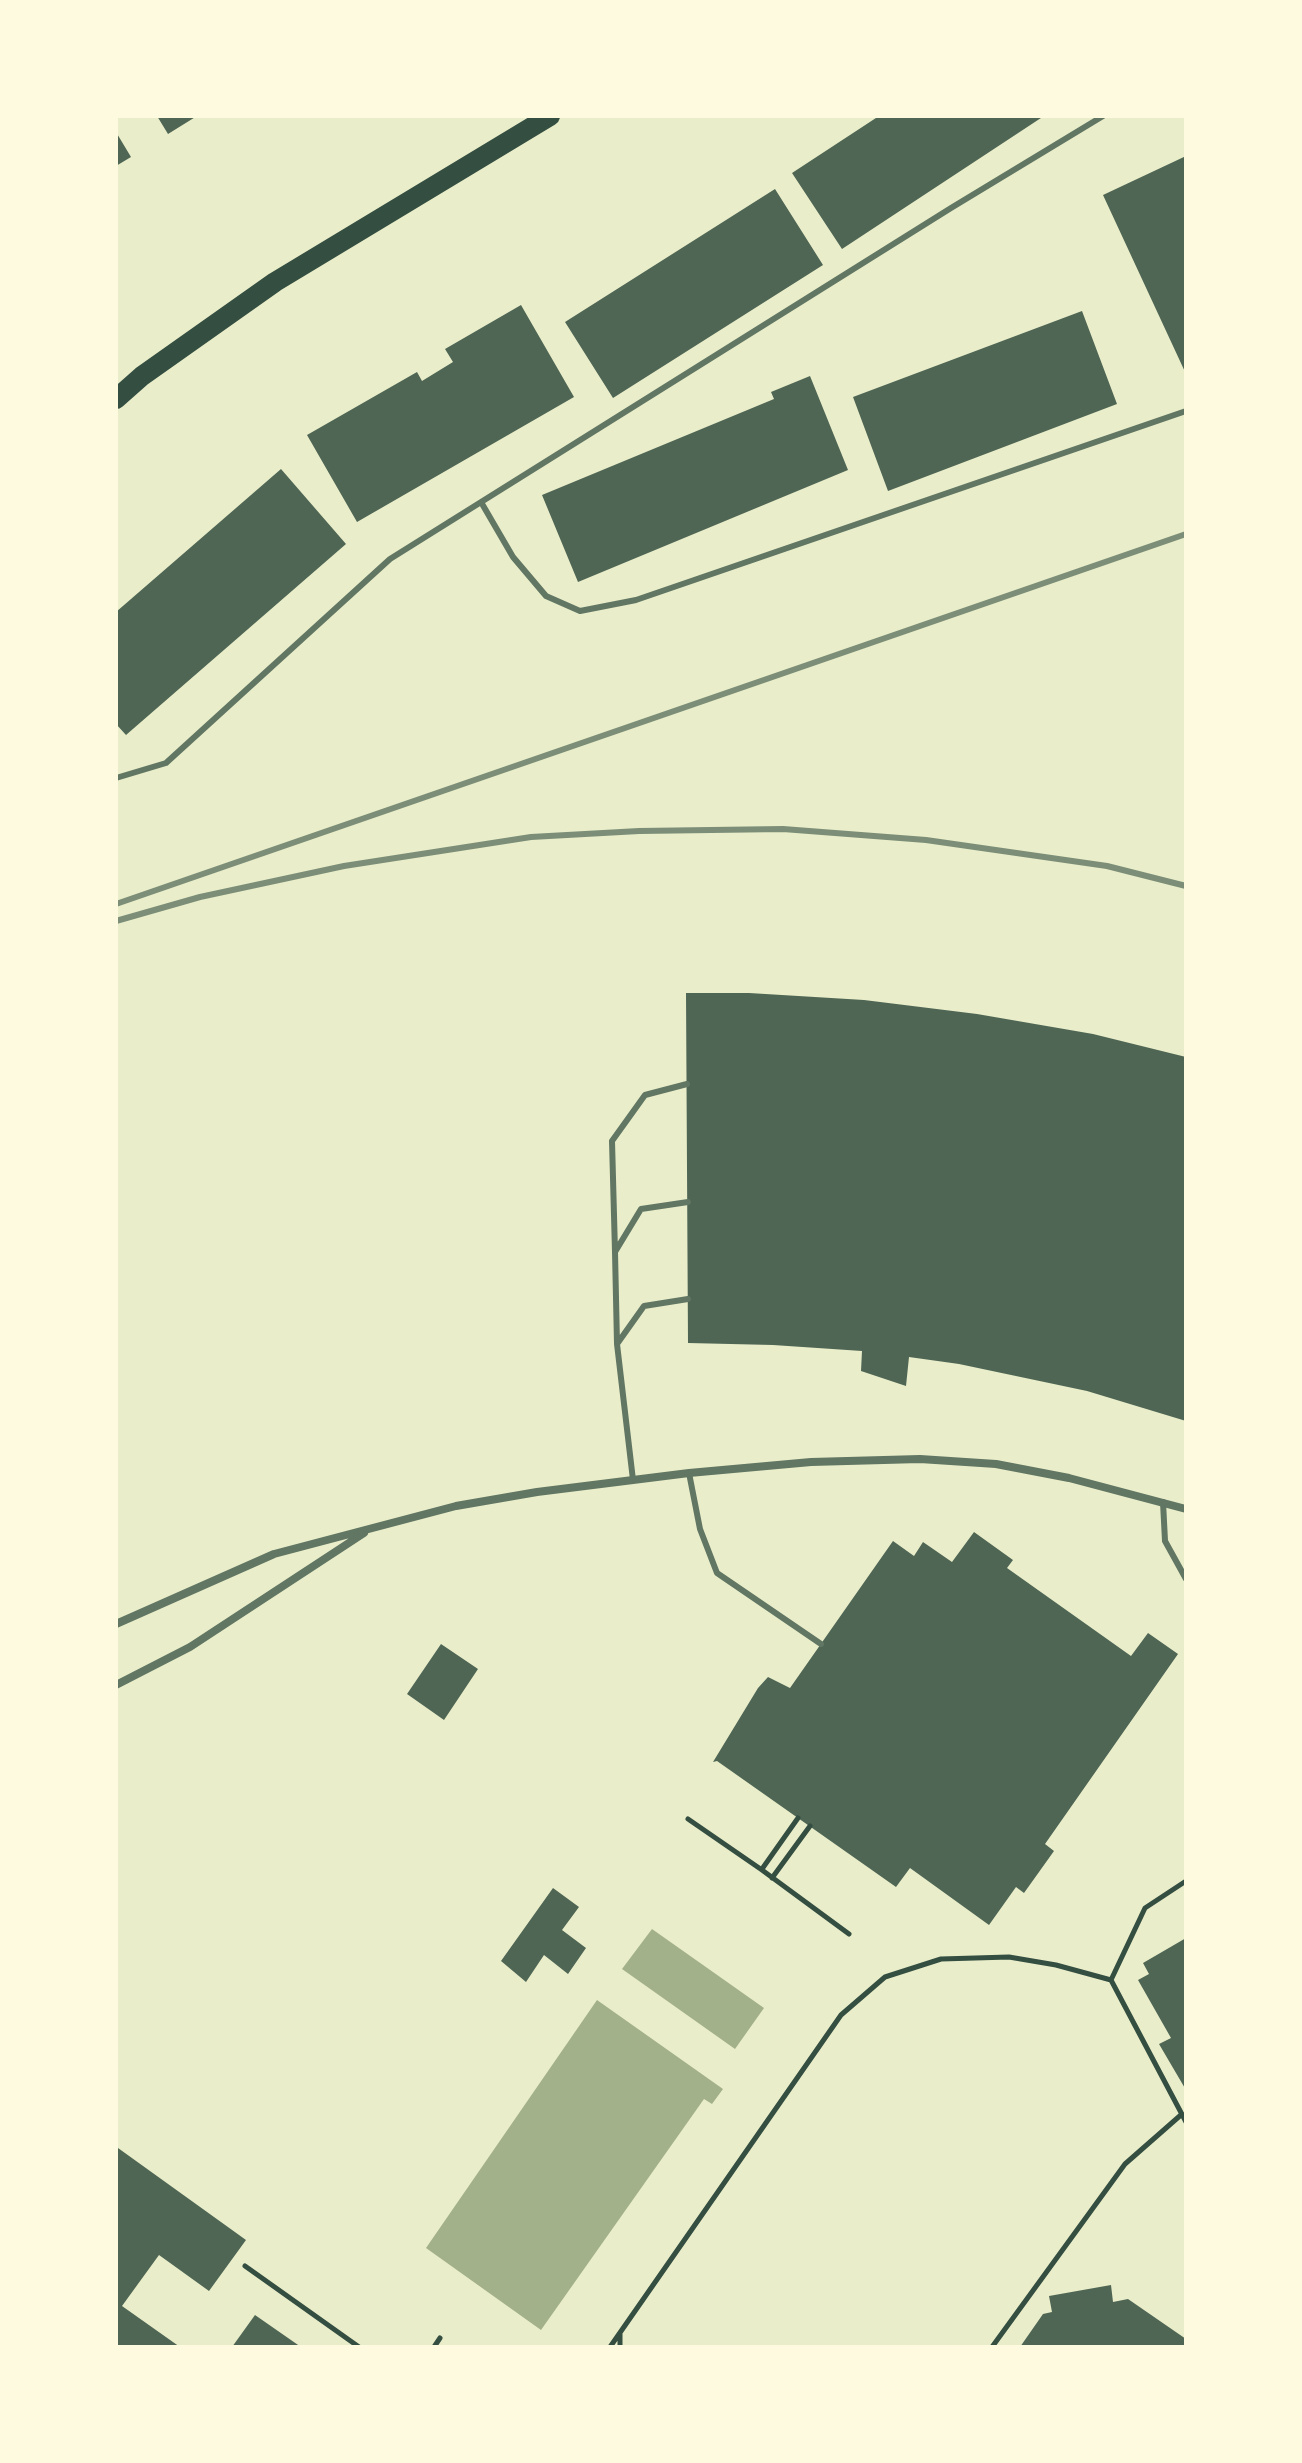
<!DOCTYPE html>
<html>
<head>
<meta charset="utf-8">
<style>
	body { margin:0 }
	#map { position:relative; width:1302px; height:2463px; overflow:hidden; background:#e9edc9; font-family:"DM Sans",sans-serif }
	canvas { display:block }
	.frame { position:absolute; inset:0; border:118px solid #fefae0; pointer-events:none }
</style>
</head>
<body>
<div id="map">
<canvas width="1302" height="2463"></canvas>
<div class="frame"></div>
</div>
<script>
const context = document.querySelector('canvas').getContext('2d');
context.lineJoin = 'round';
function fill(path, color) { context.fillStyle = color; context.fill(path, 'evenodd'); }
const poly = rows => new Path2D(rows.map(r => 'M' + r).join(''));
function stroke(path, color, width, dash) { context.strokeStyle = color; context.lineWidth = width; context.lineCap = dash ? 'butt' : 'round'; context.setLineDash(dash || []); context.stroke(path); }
fill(poly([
	[652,1929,764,2008,735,2049,622,1969],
	[597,2000,723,2089,712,2104,704,2099,541,2330,426,2248]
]), '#a3b18a');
fill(poly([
	[157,116,197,116,168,134],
	[879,116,1044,116,842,249,792,173],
	[116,132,131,157,116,166],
	[1186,156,1186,374,1103,195],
	[775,189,823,265,613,398,565,322],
	[521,305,574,397,357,522,307,435,417,372,422,381,453,362,445,349],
	[1082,311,1117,404,888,491,853,397],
	[810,376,848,470,578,582,542,495,774,399,771,392],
	[281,469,346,544,126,735,116,724,116,612],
	[686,993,749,993,864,1000,977,1014,1093,1034,1186,1057,1186,1421,1087,1391,959,1364,909,1357,906,1386,861,1371,862,1351,773,1345,688,1343],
	[974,1532,1013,1560,1007,1568,1131,1656,1148,1633,1178,1654,1045,1844,1054,1851,1024,1893,1016,1887,989,1925,910,1868,896,1887,717,1761,713,1762,758,1688,768,1677,790,1688,893,1541,914,1556,923,1542,952,1562],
	[441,1644,478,1669,444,1720,407,1694],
	[553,1888,579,1907,562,1930,586,1948,568,1974,544,1955,526,1982,501,1961],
	[1186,1938,1186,2090,1159,2044,1171,2038,1138,1980,1149,1974,1143,1963],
	[118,2148,246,2240,209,2291,159,2255,122,2306,180,2347,116,2347,116,2151],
	[1111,2285,1113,2302,1128,2299,1186,2339,1186,2347,1020,2347,1043,2314,1052,2312,1049,2296],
	[255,2315,301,2347,232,2347]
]), '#4f6655');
stroke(poly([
	[688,1819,762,1870,849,1934],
	[762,1869,798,1818],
	[772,1878,810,1826],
	[1186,1881,1145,1908,1111,1980,1186,2122],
	[245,2266,359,2347],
	[434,2347,440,2338],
	[610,2347,841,2015,885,1977,941,1959,1009,1957,1056,1965,1111,1980],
	[620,2347,620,2334],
	[992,2347,1125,2164,1182,2114]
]), '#344e41', 5);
stroke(poly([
	[481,502,513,557,546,596,580,611,636,600,1186,411],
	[116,778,166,763,390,559,951,208,1103,116],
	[615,1252,612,1141,645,1095,687,1084],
	[617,1344,615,1252,641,1209,688,1202],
	[689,1473,700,1529,717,1573,821,1644],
	[633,1480,617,1344,644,1306,688,1299],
	[1163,1502,1165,1541,1186,1579]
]), '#617663', 6);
stroke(poly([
	[116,1624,274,1554,456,1506,537,1492,689,1473,811,1462,920,1459,996,1464,1069,1478,1186,1509],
	[116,1685,190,1647,364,1533]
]), '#617663', 8);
stroke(poly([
	[116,399,142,376,275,282,550,116]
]), '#344e41', 20);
stroke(poly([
	[116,904,1186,534],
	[116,921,200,897,344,866,531,837,639,831,783,829,926,840,1107,866,1186,886]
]), '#7c8e77', 6);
</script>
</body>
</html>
